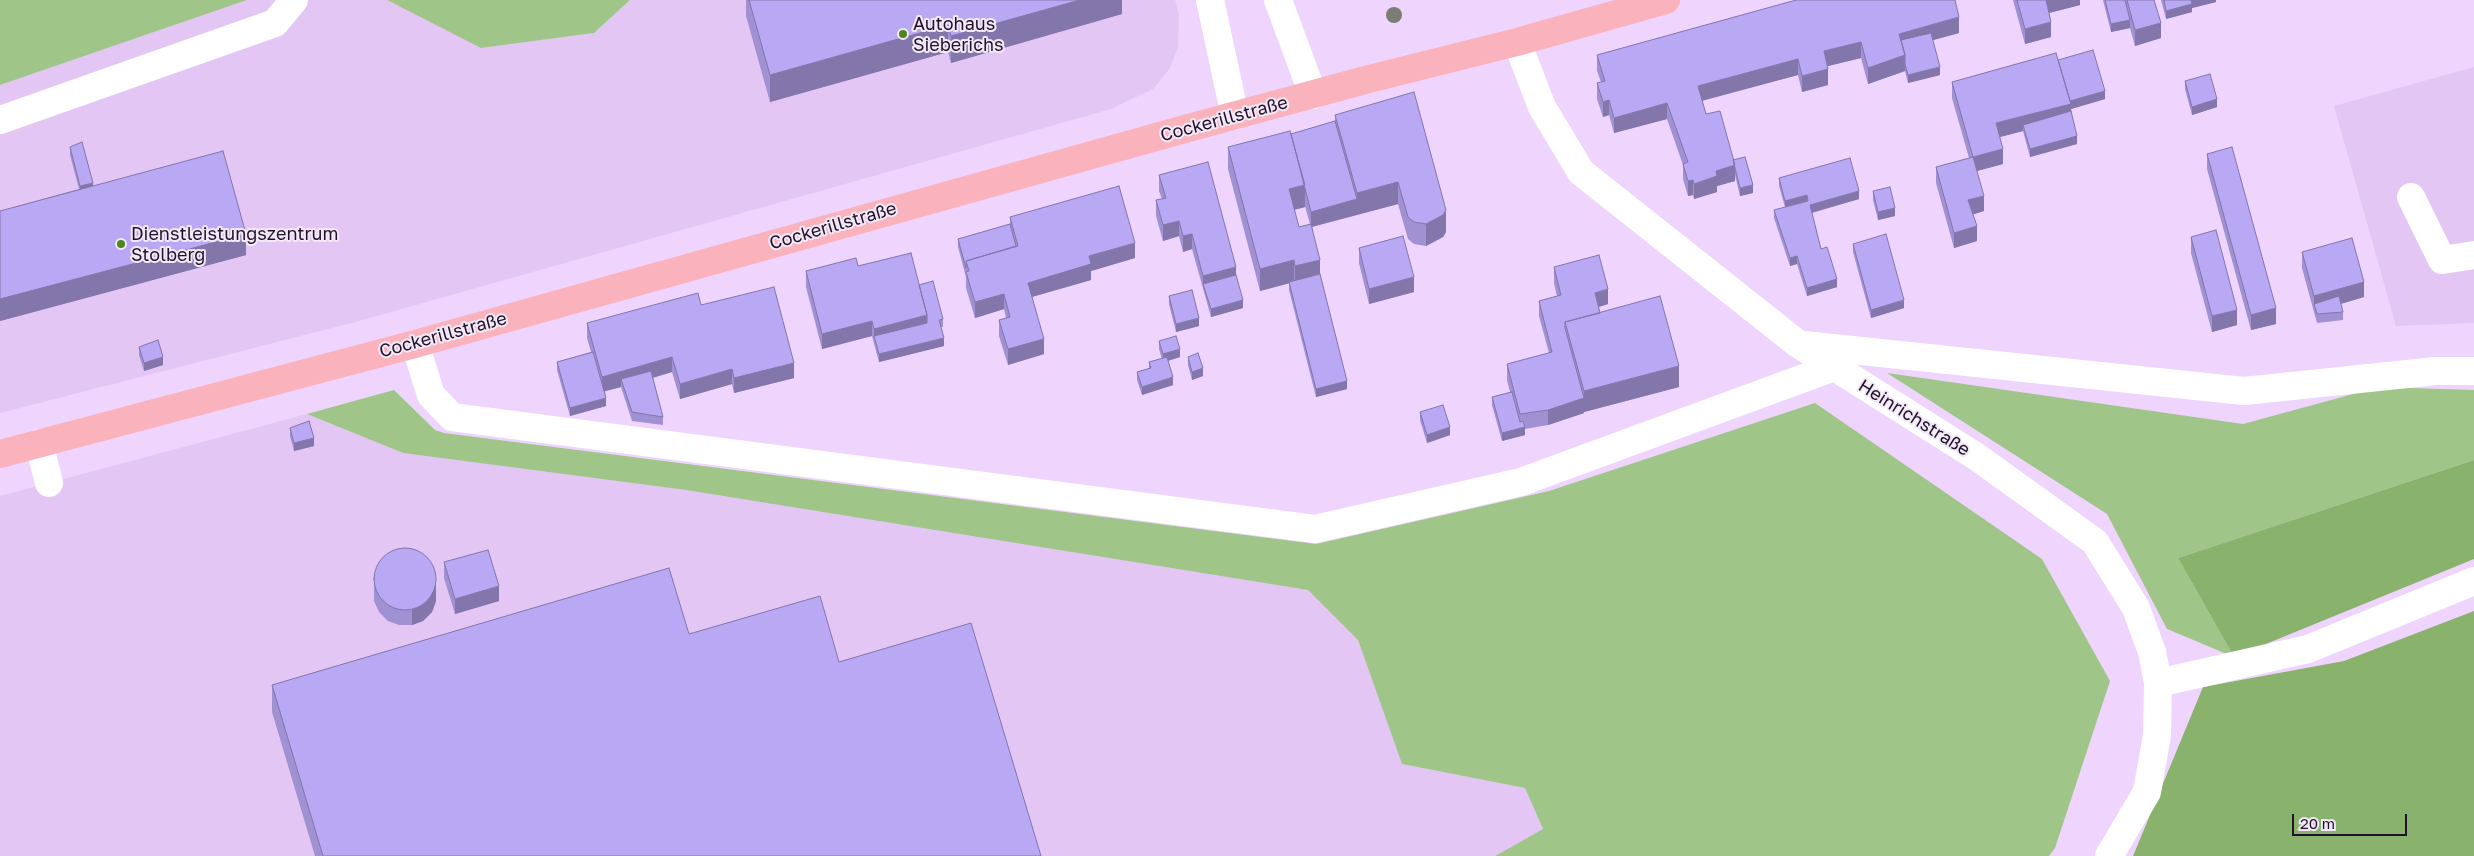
<!DOCTYPE html>
<html>
<head>
<meta charset="utf-8">
<style>
	body { margin:0 }
	#map { position:relative; width:2474px; height:856px; overflow:hidden; background:#efd4fe; font-family:"Golos Text",sans-serif }
	canvas { display:block }
	.scale { position:absolute; left:2292px; top:814px; width:115px; height:22px; box-sizing:border-box; border:2px solid #23112b; border-top:0; padding-left:6px; font-size:15px; line-height:18px; white-space:nowrap; color:#23112b; -webkit-text-stroke:4px #f2e9f7; paint-order:stroke }
</style>
</head>
<body>
<div id="map">
<canvas width="2474" height="856"></canvas>
<div class="scale">20 m</div>
</div>
<script>
const context = document.querySelector('canvas').getContext('2d');
context.lineJoin = 'round';
function fill(path, color) { context.fillStyle = color; context.fill(path, 'evenodd'); }
const poly = rows => new Path2D(rows.map(r => 'M' + r).join(''));
function stroke(path, color, width, dash) { context.strokeStyle = color; context.lineWidth = width; context.lineCap = dash ? 'butt' : 'round'; context.setLineDash(dash || []); context.stroke(path); }
function write(font, color, halo, rows, align = 'center') {
  context.font = font + ' "Golos Text",sans-serif'; context.lineWidth = 4; context.setLineDash([]); context.textBaseline = 'middle'; context.strokeStyle = halo; context.fillStyle = color; for (const [text, x, y, turn = 0] of rows) {
    context.save(); context.translate(x, y); context.rotate((+turn || 0) * Math.PI / 180); context.textAlign = isNaN(turn) ? turn : align; if (halo) context.strokeText(text, 0, 0); context.fillText(text, 0, 0); context.restore();
  }
}
fill(poly([
	[247,0,387,0,482,48,594,33,630,0,1175,0,1179,14,1178,47,1170,68,1153,89,1111,109,359,321,0,413,0,85],
	[2474,67,2474,323,2396,326,2334,106],
	[307,414,403,453,686,490,1308,590,1358,640,1402,764,1525,788,1543,829,1495,856,0,856,0,496]
]), '#e3c6f4');
fill(poly([
	[0,0,247,0,0,85],
	[387,0,630,0,594,33,481,48],
	[1887,373,2243,424,2379,387,2474,390,2474,460,2178,558,2234,657,2167,629,2107,514],
	[394,390,435,430,444,433,1316,544,1549,491,1815,403,2042,559,2110,681,2055,848,2049,856,1495,856,1543,829,1525,788,1402,764,1358,640,1308,590,686,490,403,453,307,414]
]), '#a0c588');
fill(poly([
	[2474,460,2474,559,2234,657,2178,558],
	[2474,611,2474,856,2133,856,2203,687,2344,661]
]), '#89b36d');
stroke(poly([
	[1210,0,1235,116],
	[1278,0,1313,95],
	[1517,42,1542,107,1581,172,1798,344,1977,457,2095,542,2136,608,2152,652,2158,683,2157,735,2147,792,2109,856],
	[0,120,275,23,294,0],
	[2411,197,2442,260,2474,255],
	[415,344,431,395,452,417,1315,529,1521,482,1834,367],
	[1804,345,2244,391,2436,371,2474,371],
	[39,443,49,483],
	[2158,683,2308,649,2474,581]
]), '#fff', 28);
stroke(poly([
	[0,454,415,344,1192,127,1369,79,1517,42,1666,0]
]), '#fab3bc', 28);
context.fillStyle = '#7b7d74';
for (const [x, y] of [
	[1394,15]
]) { context.beginPath(); context.arc(x, y, 8, 0, 2 * Math.PI); context.fill(); }
fill(poly([
	[746,0,1122,0,1122,14,951,63,948,52,770,102,746,16],
	[2013,0,2080,0,2080,5,2049,13,2051,37,2025,44],
	[2103,0,2154,0,2161,38,2135,46,2130,28,2111,32],
	[2161,0,2216,0,2216,2,2192,8,2192,12,2166,19],
	[1959,33,1933,40,1940,75,1908,83,1905,71,1868,84,1861,58,1828,66,1828,85,1802,92,1798,75,1702,100,1706,114,1753,193,1740,196,1735,175,1735,181,1717,186,1717,192,1694,199,1693,195,1688,196,1683,179,1683,165,1667,119,1614,133,1609,115,1603,117,1597,99,1597,83,1601,82,1597,71,1597,55],
	[2058,60,2105,99,2071,109,2077,144,2030,157,2023,131,2000,137,2003,164,1977,171,1984,211,1973,214,1977,241,1954,248,1936,183,1936,167,1969,158,1952,98,1952,82],
	[2185,81,2217,107,2192,115,2185,89],
	[1335,115,1446,232,1443,237,1426,246,1414,244,1408,239,1398,204,1312,227,1320,274,1347,389,1316,397,1289,290,1289,283,1260,291,1228,169,1228,147,1291,134,1335,121],
	[1305,206,1310,224,1299,227,1294,210,1305,207],
	[70,147,93,186,246,255,0,321,0,211,79,189,70,155],
	[2207,154,2276,324,2251,330,2207,169],
	[1159,175,1236,275,1243,308,1211,317,1192,249,1183,252,1179,236,1163,241,1156,216,1156,200,1162,199,1159,191],
	[1779,178,1859,199,1812,213,1821,249,1837,287,1807,296,1797,264,1790,266,1774,218,1774,210,1785,207,1779,186],
	[1873,191,1895,216,1878,220,1873,200],
	[1010,217,1135,258,1091,271,1091,280,1032,297,1044,354,1008,365,999,336,999,320,1006,318,1004,309,975,318,966,288,966,277,958,247,958,239,1010,224],
	[2191,237,2237,325,2212,332,2191,253],
	[1853,244,1904,308,1871,318,1853,252],
	[1359,248,1414,292,1369,304,1359,263],
	[2302,252,2364,297,2341,304,2343,312,2343,320,2317,323,2302,268],
	[1554,267,1608,304,1599,307,1600,313,1679,387,1584,412,1584,413,1548,425,1525,429,1525,435,1502,441,1492,405,1492,397,1510,392,1507,380,1507,364,1549,353,1539,316,1539,301,1557,296,1554,283],
	[806,271,919,285,943,319,943,327,941,327,944,346,879,362,872,336,822,349,806,287],
	[1169,296,1199,326,1176,332,1169,304],
	[701,305,794,378,734,393,732,384,680,399,672,372,653,378,663,417,663,425,632,421,621,387,605,391,606,406,570,416,557,370,557,362,591,352,587,338,587,323],
	[1159,341,1180,357,1168,361,1173,385,1142,395,1137,380,1137,372,1149,368,1149,362,1162,359,1159,349],
	[139,347,163,365,144,371,139,355],
	[1188,357,1203,376,1192,380,1188,365],
	[1420,412,1450,435,1427,443,1420,420],
	[290,428,314,446,294,451,290,436],
	[444,562,499,601,455,614,444,578],
	[374,573,436,601,432,612,423,621,412,625,399,625,388,621,379,612,374,601],
	[689,634,839,662,1041,856,315,856,272,712,272,685]
]), '#9f91d2');
fill(poly([
	[1080,0,1122,0,1122,14,951,63,951,36],
	[2045,0,2080,0,2080,5,2045,14],
	[2191,0,2216,0,2216,2,2192,8,2192,12,2166,19,2166,11],
	[1959,17,1959,33,1901,49,1899,34],
	[2130,20,2130,28,2111,32,2111,24],
	[2051,22,2051,37,2025,44,2025,29],
	[2161,23,2161,38,2135,46,2135,30],
	[948,25,948,52,770,102,770,75],
	[1861,42,1861,58,1824,67,1824,51],
	[1905,55,1905,71,1868,84,1868,68],
	[1798,59,1798,75,1698,102,1698,86],
	[1940,67,1940,75,1908,83,1908,75],
	[1828,69,1828,85,1802,92,1802,76],
	[2105,91,2105,99,2071,109,2071,120,2023,125,2023,131,1996,138,1996,123],
	[2217,99,2217,107,2192,115,2192,107],
	[1609,100,1609,115,1603,117,1603,102],
	[1667,103,1667,119,1614,133,1614,118],
	[2077,136,2077,144,2030,157,2030,149],
	[2003,149,2003,164,1973,172,1973,157],
	[1735,165,1735,181,1717,186,1717,192,1694,199,1694,184,1716,171],
	[1693,180,1693,195,1688,196,1688,181],
	[1398,182,1398,204,1311,227,1311,212,1357,199,1357,193],
	[93,183,93,191,80,194,80,186],
	[1305,185,1305,207,1289,211,1289,189],
	[1753,185,1753,193,1740,196,1740,188],
	[1859,191,1859,199,1810,213,1810,205],
	[1807,195,1807,203,1785,209,1785,201],
	[1984,196,1984,211,1968,216,1968,200],
	[1895,208,1895,216,1878,220,1878,212],
	[1446,210,1446,232,1443,237,1426,246,1426,224],
	[1179,221,1179,236,1163,241,1163,225],
	[1977,226,1977,241,1954,248,1954,233],
	[246,234,246,255,0,321,0,299],
	[1192,234,1192,249,1183,252,1183,236],
	[1135,243,1135,258,1091,271,1091,280,1028,298,1028,283,1089,256],
	[1797,256,1797,264,1790,266,1790,258],
	[1294,260,1294,282,1260,291,1260,269],
	[1320,260,1320,282,1295,288,1295,266],
	[1236,267,1236,283,1203,284,1203,276],
	[1414,277,1414,292,1369,304,1369,289],
	[1837,279,1837,287,1807,296,1807,288],
	[2364,282,2364,297,2316,311,2314,304,2314,296],
	[1608,289,1608,304,1595,308,1595,293],
	[1004,294,1004,309,975,318,975,302],
	[1243,300,1243,308,1211,317,1211,309],
	[1904,300,1904,308,1871,318,1871,310],
	[2276,308,2276,324,2251,330,2251,315],
	[2237,310,2237,325,2212,332,2212,316],
	[927,315,927,331,874,336,874,345,874,329],
	[1199,318,1199,326,1176,332,1176,324],
	[872,321,872,336,822,349,822,334],
	[944,338,944,346,879,362,879,354],
	[1044,339,1044,354,1008,365,1008,349],
	[1180,349,1180,357,1163,362,1163,354],
	[163,357,163,365,144,371,144,363],
	[672,357,672,372,624,386,621,379,621,387,602,392,602,377],
	[794,363,794,378,734,393,734,378],
	[1679,366,1679,387,1584,412,1584,413,1548,425,1548,410,1584,398,1584,391],
	[1203,368,1203,376,1192,380,1192,372],
	[732,369,732,384,680,399,680,384],
	[1173,377,1173,385,1142,395,1142,387],
	[1347,381,1347,389,1316,397,1316,389],
	[606,398,606,406,570,416,570,408],
	[1450,427,1450,435,1427,443,1427,435],
	[1525,427,1525,435,1502,441,1502,433],
	[314,438,314,446,294,451,294,443],
	[436,585,436,601,432,612,423,621,412,625,412,610],
	[499,586,499,601,455,614,455,599]
]), '#8276ab');
const building = poly([
	[749,0,1080,0,951,36,948,25,770,75,749,0],
	[1796,0,1955,0,1959,17,1899,34,1905,55,1868,68,1861,42,1824,51,1828,69,1802,76,1798,59,1698,86,1706,114,1720,111,1735,165,1716,171,1717,176,1694,184,1693,180,1688,181,1683,164,1688,162,1667,103,1614,118,1609,100,1603,102,1597,83,1605,81,1597,55,1796,0],
	[2017,0,2046,0,2051,22,2025,29,2017,0],
	[2105,0,2125,0,2130,20,2111,24,2105,0],
	[2127,0,2154,0,2161,23,2135,30,2127,0],
	[2164,0,2192,0,2191,0,2192,4,2166,11,2164,0],
	[1931,33,1940,67,1908,75,1905,64,1905,55,1901,40,1931,33],
	[2093,50,2105,91,2070,101,2058,60,2093,50],
	[2056,53,2071,104,1996,123,2003,149,1973,157,1984,196,1968,200,1977,226,1954,233,1936,167,1973,157,1952,82,2056,53],
	[2210,74,2217,99,2192,107,2185,81,2210,74],
	[1414,92,1446,210,1443,215,1426,224,1414,222,1408,217,1398,182,1357,193,1335,115,1414,92],
	[2071,111,2077,136,2030,149,2023,125,2071,111],
	[1335,121,1357,199,1311,212,1291,134,1335,121],
	[1290,131,1305,185,1289,189,1299,227,1311,224,1320,260,1295,266,1294,260,1260,269,1228,147,1290,131],
	[82,142,93,183,80,186,70,147,82,142],
	[2232,147,2276,308,2251,315,2207,154,2232,147],
	[223,151,246,234,0,299,0,211,223,151],
	[1745,157,1753,185,1740,188,1733,160,1745,157],
	[1850,158,1859,191,1810,205,1821,249,1827,247,1837,279,1807,288,1797,256,1790,258,1774,210,1808,201,1807,195,1785,201,1779,178,1850,158],
	[1208,162,1236,267,1203,276,1192,234,1183,236,1179,221,1163,225,1156,200,1166,198,1159,175,1208,162],
	[1119,186,1135,243,1089,256,1091,264,1028,283,1044,339,1008,349,999,320,1010,317,1004,294,975,302,966,272,969,271,966,261,1018,246,1010,217,1119,186],
	[1890,187,1895,208,1878,212,1873,191,1890,187],
	[1010,224,1016,246,966,261,966,268,958,239,1010,224],
	[2216,230,2237,310,2212,316,2191,237,2216,230],
	[1886,234,1904,300,1871,310,1853,244,1886,234],
	[1403,236,1414,277,1369,289,1359,248,1403,236],
	[2352,238,2364,282,2314,296,2302,252,2352,238],
	[911,253,927,315,874,329,872,321,822,334,806,271,856,258,858,266,911,253],
	[1599,255,1608,289,1595,293,1600,313,1565,322,1565,328,1584,398,1548,410,1520,414,1507,364,1552,352,1539,301,1561,295,1554,267,1599,255],
	[1320,274,1347,381,1316,389,1289,282,1320,274],
	[1236,275,1243,300,1211,309,1203,284,1236,275],
	[933,281,943,319,939,320,944,338,879,354,874,336,927,323,927,315,919,285,933,281],
	[774,287,794,363,734,378,732,369,680,384,672,357,602,377,587,323,698,293,701,305,774,287],
	[1192,290,1199,318,1176,324,1169,296,1192,290],
	[1660,296,1679,366,1584,391,1565,322,1660,296],
	[2339,296,2343,312,2317,314,2314,304,2339,296],
	[1176,336,1180,349,1163,354,1159,341,1176,336],
	[158,340,163,357,144,363,139,347,158,340],
	[593,352,606,398,570,408,557,362,593,352],
	[1198,353,1203,368,1192,372,1188,357,1198,353],
	[1167,357,1173,377,1142,387,1137,372,1151,368,1149,362,1167,357],
	[651,371,663,417,632,412,621,379,651,371],
	[1512,392,1520,422,1523,421,1525,427,1502,433,1492,397,1512,392],
	[1443,405,1450,427,1427,435,1420,412,1443,405],
	[309,421,314,438,294,443,290,428,309,421],
	'374 579a31 31 0 1 1 62 0a31 31 0 1 1-62 0Z',
	[488,550,499,586,455,599,444,562,488,550],
	[669,568,689,634,820,596,839,662,971,623,1041,856,323,856,272,685,669,568]
]);
fill(building, '#b9a9f4');
stroke(building, '#8276ab', 1);
for (const [x, y, r, color] of [
	[903,34,5,"#4f851e"],
	[121,244,5,"#4f851e"]
]) { const dot = new Path2D(); dot.arc(x, y, r, 0, 2 * Math.PI); context.fillStyle = color; context.fill(dot); stroke(dot, '#f2e9f7', 2); }
write('18px', '#23112b', '#f2e9f7', [
	["Autohaus",913,24],
	["Sieberichs",913,45],
	["Dienstleistungszentrum",131,234],
	["Stolberg",131,255]
], 'left');
write('18px', '#23112b', '#f2e9f7', [
	["Cockerillstraße",1224,119,-15],
	["Cockerillstraße",833,226,-16],
	["Cockerillstraße",443,335,-15],
	["Heinrichstraße",1914,418,32]
]);
</script>
</body>
</html>
